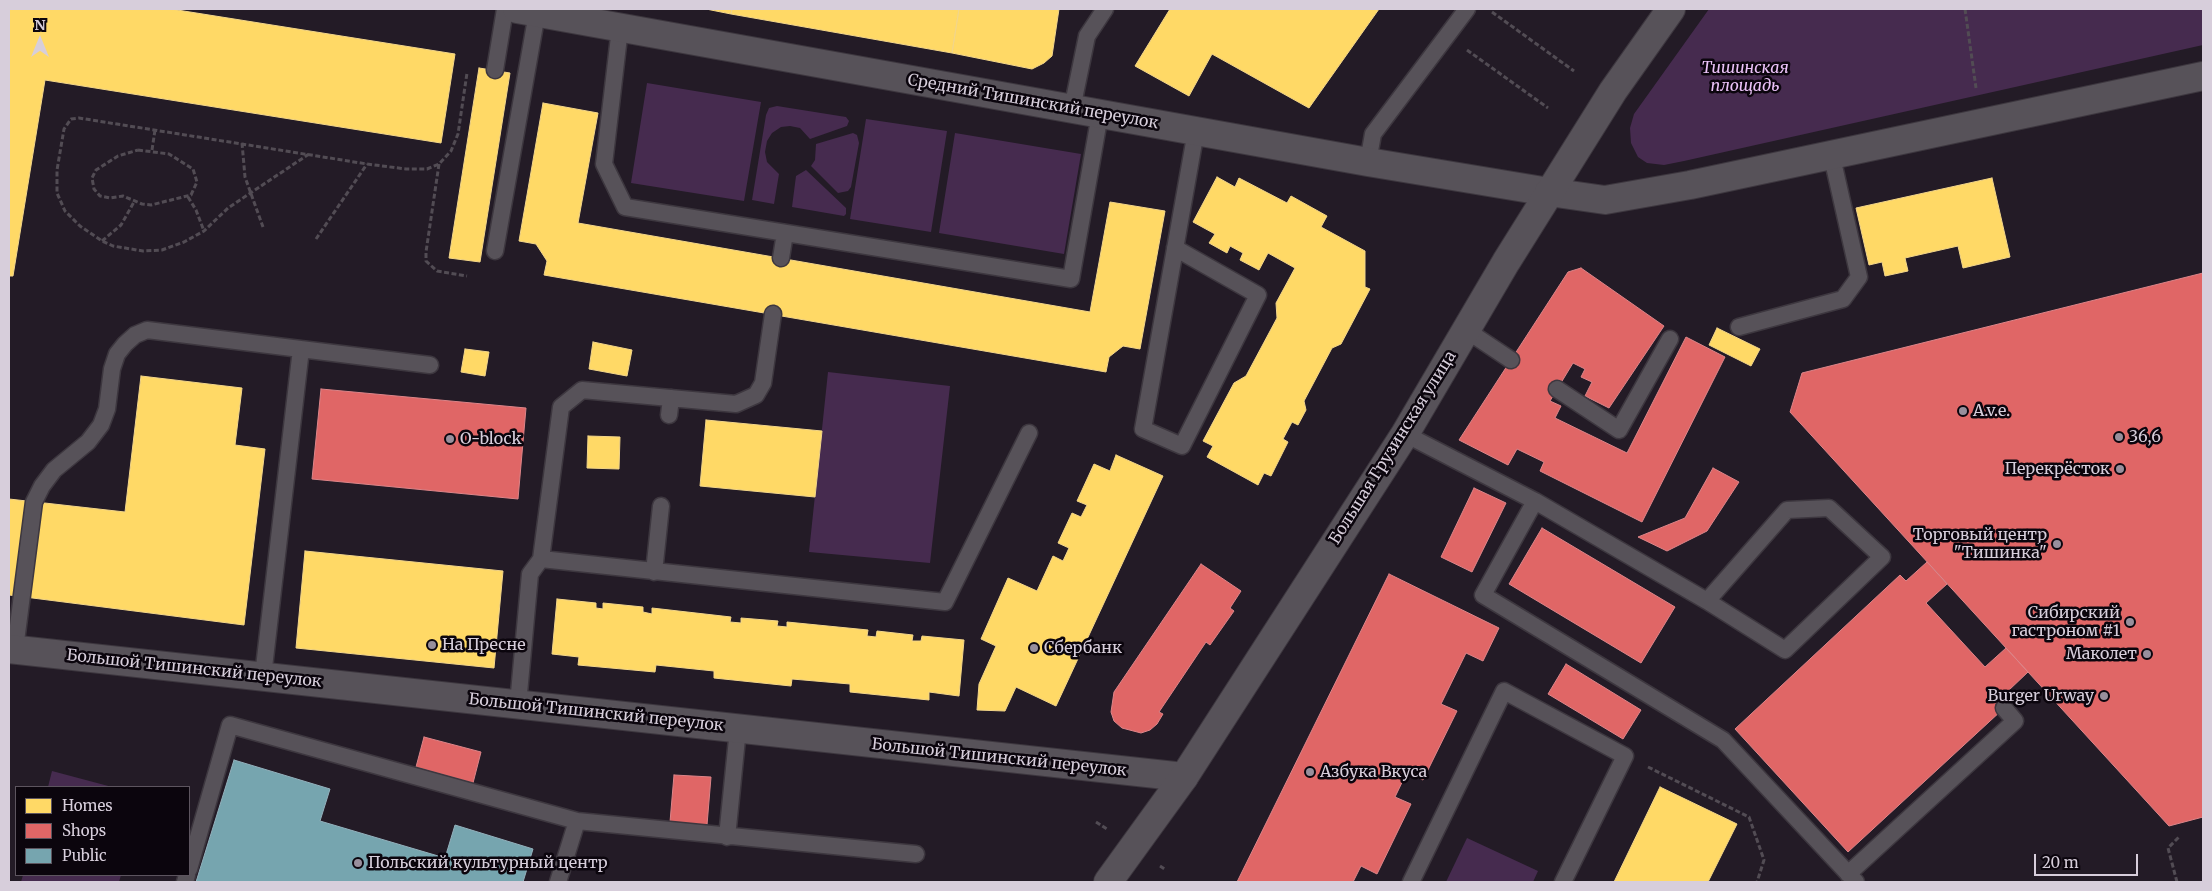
<!DOCTYPE html>
<html>
<head>
<meta charset="utf-8">
<style>
	body { margin:0 }
	#map { position:relative; width:2212px; height:891px; overflow:hidden; background:#231b26; font-family:Merriweather,serif }
	canvas { display:block }
	.frame { position:absolute; inset:0; border:10px solid #d7cedb; pointer-events:none }
	.legend { position:absolute; left:15px; top:786px; width:175px; height:90px; box-sizing:border-box; background:#0b050d; border:1px solid #5d555f; margin:0; padding:6px 9px; list-style:none; font-size:15px; color:#d7cedb }
	.legend li { display:flex; align-items:center; gap:10px; height:25px }
	.legend b { width:25px; border:1px solid #5d555f }
	.north { position:absolute; left:15px; top:15px; width:50px; height:50px; -webkit-text-stroke:4px #0b050d; paint-order:stroke; rotate:0deg; font-size:14px; font-weight:700; line-height:20px; text-align:center; color:#d7cedb }
	.north::after { content:''; display:block; margin:auto; width:18px; height:22px; background:#d7cedb; clip-path:polygon(50% 0,100% 100%,50% 72%,0 100%) }
	.scale { position:absolute; left:2034px; top:854px; width:104px; height:22px; box-sizing:border-box; border:2px solid #d7cedb; border-top:0; padding-left:6px; font-size:15px; line-height:18px; white-space:nowrap; color:#d7cedb; -webkit-text-stroke:4px #0b050d; paint-order:stroke }
</style>
</head>
<body>
<div id="map">
<canvas width="2212" height="891"></canvas>
<div class="frame"></div>
<ul class="legend">
<li><b style="height:14px;background:#ffd966"></b>Homes</li>
<li><b style="height:14px;background:#e06666"></b>Shops</li>
<li><b style="height:14px;background:#76a5af"></b>Public</li>
</ul>
<div class="north">N</div>
<div class="scale">20 m</div>
</div>
<script>
const context = document.querySelector('canvas').getContext('2d');
context.lineJoin = 'round';
function fill(path, color) { context.fillStyle = color; context.fill(path, 'evenodd'); }
const poly = rows => new Path2D(rows.map(r => 'M' + r).join(''));
function stroke(path, color, width, dash) { context.strokeStyle = color; context.lineWidth = width; context.lineCap = dash ? 'butt' : 'round'; context.setLineDash(dash || []); context.stroke(path); }
function write(font, color, halo, rows, align = 'center') {
  context.font = font + ' Merriweather,serif'; context.lineWidth = 5; context.setLineDash([]); context.textBaseline = 'middle'; context.strokeStyle = halo; context.fillStyle = color; for (const [text, x, y, turn = 0] of rows) {
    context.save(); context.translate(x, y); context.rotate((+turn || 0) * Math.PI / 180); context.textAlign = isNaN(turn) ? turn : align; if (halo) context.strokeText(text, 0, 0); context.fillText(text, 0, 0); context.restore();
  }
}
fill(poly([
	[1709,9,2203,9,2203,45,1684,161,1664,165,1647,163,1638,157,1631,143,1630,128,1634,114],
	[647,83,761,102,744,201,631,183],
	[777,106,846,117,849,121,847,126,810,139,800,128,790,126,781,127,772,133,767,141,765,152,767,162,779,174,774,204,752,200,766,115,769,108],
	[866,119,947,131,931,232,850,219],
	[853,133,857,135,859,143,851,187,848,191,838,193,811,166,815,160,816,144],
	[955,133,1081,154,1064,254,939,233],
	[806,170,846,208,846,214,844,216,792,207,796,176],
	[828,372,950,386,930,563,809,552],
	[52,771,112,787,48,787],
	[1467,838,1538,871,1533,882,1446,882],
	[23,875,121,875,119,882,21,882]
]), '#462b4f');
const homes = poly([
	[9,9,171,9,455,54,441,143,45,80,13,276,9,276,9,9],
	[706,9,732,9,731,14,706,9],
	[732,9,959,9,952,53,731,14,732,9],
	[959,9,1059,9,1052,56,1044,63,1032,69,952,53,959,9],
	[1170,9,1379,9,1309,108,1212,54,1189,96,1135,66,1170,9],
	[479,68,510,73,480,262,449,258,479,68],
	[543,103,598,113,578,223,1090,312,1110,202,1165,211,1140,349,1123,346,1109,357,1106,372,544,275,547,261,536,244,519,241,543,103],
	[1217,177,1235,187,1239,178,1287,203,1291,196,1327,216,1321,227,1365,251,1365,287,1370,289,1341,344,1332,348,1304,401,1306,410,1298,425,1292,422,1283,439,1288,442,1271,476,1264,473,1258,485,1207,457,1213,446,1203,441,1234,383,1246,376,1277,318,1276,303,1295,268,1268,253,1259,270,1240,260,1243,253,1230,246,1227,253,1209,243,1215,234,1193,222,1217,177],
	[1992,178,2010,257,1963,268,1958,246,1905,258,1908,271,1885,276,1882,262,1869,265,1856,208,1992,178],
	[1717,328,1760,349,1751,366,1709,345,1717,328],
	[593,342,632,350,627,376,589,369,593,342],
	[465,349,489,352,485,376,461,372,465,349],
	[141,376,242,388,235,445,265,449,244,625,9,595,9,499,125,512,141,376],
	[706,420,822,431,815,497,700,486,706,420],
	[588,436,620,437,619,469,587,468,588,436],
	[1116,455,1163,476,1056,706,1016,687,1005,711,977,710,979,684,996,646,981,639,1008,578,1037,591,1053,556,1063,561,1069,548,1058,543,1072,513,1081,517,1087,505,1077,501,1094,464,1110,471,1116,455],
	[305,551,503,571,494,668,296,648,305,551],
	[557,599,596,603,596,608,603,609,603,603,643,607,643,612,652,614,652,608,731,617,730,622,741,623,741,618,778,621,777,626,787,627,787,622,868,630,867,636,876,637,877,631,913,635,912,641,921,641,922,636,964,640,959,696,929,692,929,700,850,692,850,684,792,679,791,686,714,678,714,671,656,665,655,672,578,665,579,657,552,654,557,599],
	[1660,787,1737,824,1708,882,1614,882,1660,787]
]);
fill(homes, '#ffd966');
stroke(homes, '#f3d689', 1);
const shops = poly([
	[1581,268,1664,326,1609,408,1585,396,1592,382,1581,377,1585,369,1573,363,1550,401,1561,406,1555,418,1627,453,1686,337,1725,357,1642,522,1540,471,1544,462,1517,449,1508,465,1459,440,1568,272,1581,268],
	[2203,273,2203,817,2169,826,1790,412,1802,373,2203,273],
	[321,389,526,408,518,499,312,479,321,389],
	[1713,468,1739,482,1707,531,1667,551,1638,537,1685,518,1713,468],
	[1474,488,1506,503,1472,572,1441,557,1474,488],
	[1542,528,1675,607,1641,663,1509,584,1542,528],
	[1927,562,1947,584,1926,603,1985,667,2006,648,2028,672,2008,691,2015,698,1848,852,1735,729,1900,575,1906,581,1927,562],
	[1201,564,1241,591,1230,608,1234,611,1210,645,1206,642,1159,712,1163,714,1157,724,1150,730,1141,733,1122,728,1114,721,1111,712,1114,692,1201,564],
	[1389,574,1499,628,1483,661,1466,653,1441,704,1457,711,1423,780,1407,772,1395,797,1411,804,1377,874,1361,866,1353,882,1237,882,1389,574],
	[1566,664,1641,710,1623,739,1548,694,1566,664],
	[424,737,481,752,473,783,416,767,424,737],
	[674,775,711,777,707,825,670,822,674,775]
]);
fill(shops, '#e06666');
stroke(shops, '#dd8589', 1);
const public = poly([
	[234,760,330,789,320,821,445,858,455,825,533,849,523,882,196,882,234,760]
]);
fill(public, '#76a5af');
stroke(public, '#93b1bc', 1);
const service = poly([
	[620,28,604,164,625,207,1071,279,1100,114],
	[495,70,505,9],
	[1072,109,1087,36,1105,9],
	[1368,162,1373,134,1467,9],
	[1175,248,1258,295,1182,446,1143,429,1196,131],
	[495,251,537,13],
	[781,258,785,233],
	[1739,327,1843,299,1859,277,1832,157],
	[1466,330,1511,360],
	[1557,389,1619,430,1670,339],
	[669,415,671,398],
	[1405,434,1535,501,1707,601,1785,650,1882,557,1829,508,1787,510,1707,601],
	[1535,501,1483,595,1723,740,1856,882],
	[541,559,561,407,582,390,736,404,756,395,763,383,773,314],
	[654,572,661,506],
	[15,649,34,502,42,486,54,470,88,442,101,425,107,409,112,369,117,354,125,344,135,335,147,330,430,365],
	[263,676,301,349],
	[518,704,530,574,541,559,945,602,1029,433],
	[727,837,738,729],
	[189,869,230,725,577,821,916,854],
	[1848,874,2015,721,2004,708],
	[185,882,187,875],
	[558,882,577,821],
	[1411,882,1504,691,1625,756,1563,882]
]);
const minor = poly([
	[517,9,1368,162,1549,192]
]);
const tertiary = poly([
	[1549,192,1605,200,1690,185,2203,76],
	[9,649,1184,777]
]);
const secondary = poly([
	[1108,882,1184,777,1405,434,1506,262,1613,91,1671,9]
]);
stroke(service, '#3d373f', 19);
stroke(minor, '#3d373f', 30);
stroke(tertiary, '#3d373f', 30);
stroke(secondary, '#3d373f', 30);
stroke(poly([
	[1965,9,1976,88],
	[1492,12,1574,71],
	[1467,50,1548,108],
	[242,143,245,177,263,227],
	[138,150,169,154,193,169,197,182,191,195,151,205,142,204,123,196,110,198,100,196,94,189,92,178,96,170,118,156,138,150],
	[152,150,155,130],
	[309,154,228,208,204,231,184,242,162,250,143,251,113,246,102,241,80,226,65,211,57,193,57,170,64,129,71,119,79,118,367,164,406,169,427,169,439,164,451,151,458,134,467,73],
	[439,164,426,252,426,261,437,271,467,276],
	[188,197,196,210,204,231],
	[316,239,367,164],
	[102,241,121,225,134,202],
	[1648,767,1749,817,1764,860,1757,882],
	[1096,822,1107,829],
	[1160,866,1166,870],
	[2177,882,2168,848,2180,836]
]), '#524c54', 3, [5, 2.5]);
stroke(service, '#575259', 16);
stroke(minor, '#575259', 28);
stroke(tertiary, '#575259', 28);
stroke(secondary, '#575259', 28);
for (const [x, y, r, color] of [
	[1963,411,5,"#988f9c"],
	[2119,437,5,"#988f9c"],
	[450,439,5,"#988f9c"],
	[2120,469,5,"#988f9c"],
	[2057,544,5,"#988f9c"],
	[2130,622,5,"#988f9c"],
	[432,645,5,"#988f9c"],
	[1034,648,5,"#988f9c"],
	[2147,654,5,"#988f9c"],
	[2104,696,5,"#988f9c"],
	[1310,772,5,"#988f9c"],
	[358,863,5,"#988f9c"]
]) { const dot = new Path2D(); dot.arc(x, y, r, 0, 2 * Math.PI); context.fillStyle = color; context.fill(dot); stroke(dot, '#0b050d', 2); }
write('italic 16px', '#ebc2f8', '#0b050d', [
	["Тишинская",1745,68],
	["площадь",1745,86]
]);
write('16px', '#d7cedb', '#0b050d', [
	["Средний Тишинский переулок",1033,102,10],
	["Большая Грузинская улица",1393,448,-58],
	["Большой Тишинский переулок",194,669,6],
	["Большой Тишинский переулок",596,713,6],
	["Большой Тишинский переулок",999,758,6]
]);
write('16px', '#d7cedb', '#0b050d', [
	["A.v.e.",1973,411],
	["36,6",2129,437],
	["O-block",460,439],
	["Перекрёсток",2110,469,"right"],
	["Торговый центр",2047,535,"right"],
	["\"Тишинка\"",2047,553,"right"],
	["Сибирский",2120,613,"right"],
	["гастроном #1",2120,631,"right"],
	["На Пресне",442,645],
	["Сбербанк",1044,648],
	["Маколет",2137,654,"right"],
	["Burger Urway",2094,696,"right"],
	["Азбука Вкуса",1320,772],
	["Польский культурный центр",368,863]
], 'left');
</script>
</body>
</html>
